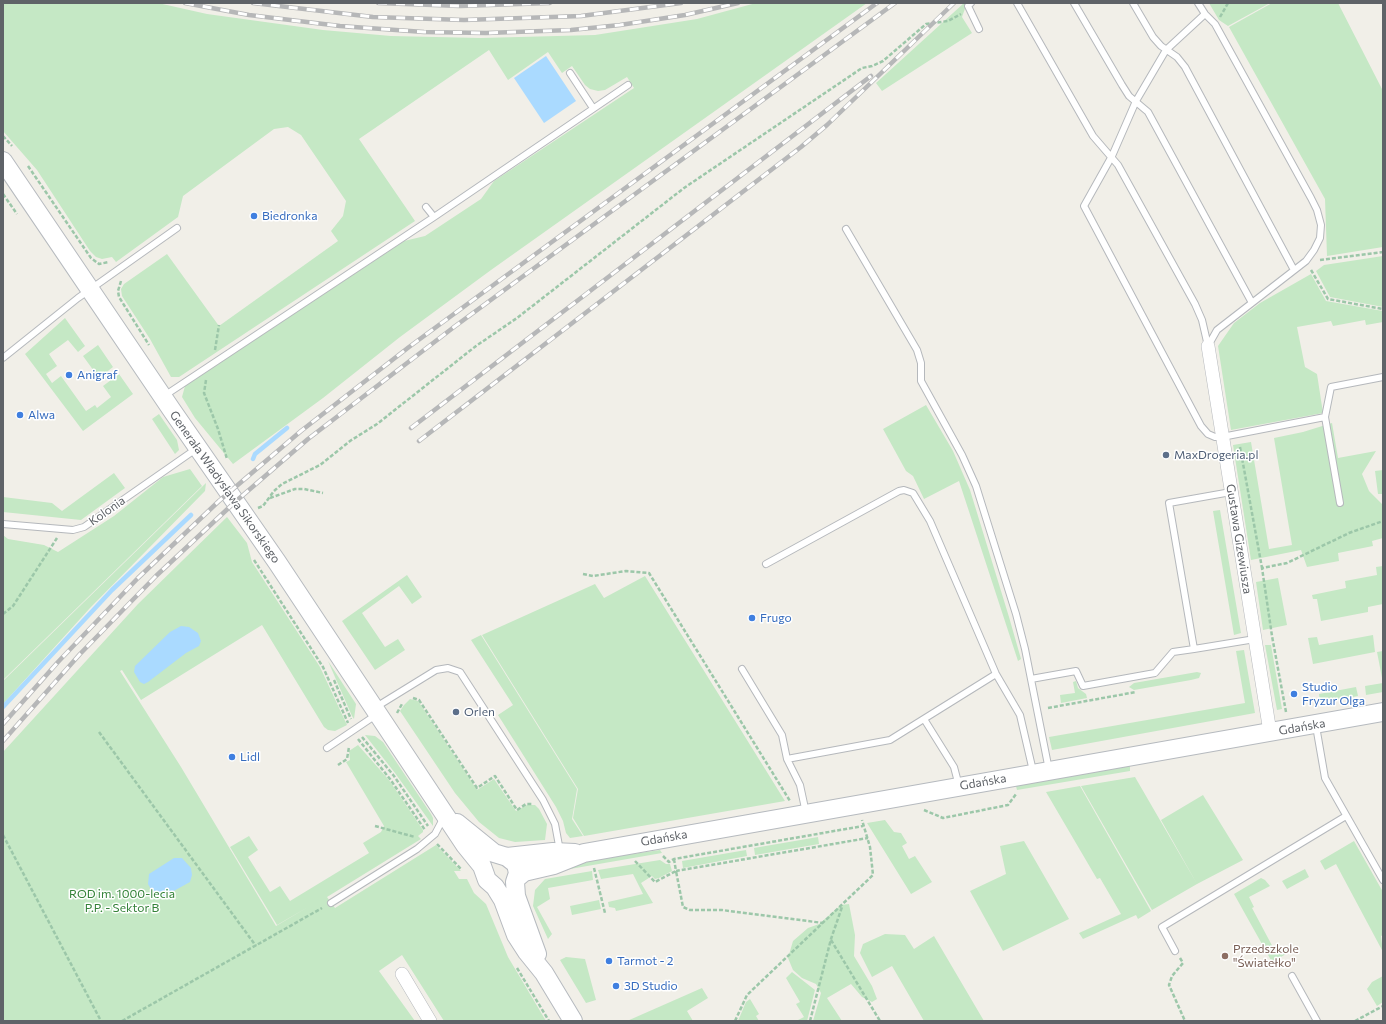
<!DOCTYPE html>
<html>
<head>
<meta charset="utf-8">
<style>
	body { margin:0 }
	#map { position:relative; width:1386px; height:1024px; overflow:hidden; background:#f1efe8; font-family:Commissioner,sans-serif }
	canvas { display:block }
	.frame { position:absolute; inset:0; border:4px solid #5f6368; pointer-events:none }
</style>
</head>
<body>
<div id="map">
<canvas width="1386" height="1024"></canvas>
<div class="frame"></div>
</div>
<script>
const context = document.querySelector('canvas').getContext('2d');
context.lineJoin = 'round';
function fill(path, color) { context.fillStyle = color; context.fill(path, 'evenodd'); }
const poly = rows => new Path2D(rows.map(r => 'M' + r).join(''));
function stroke(path, color, width, dash) { context.strokeStyle = color; context.lineWidth = width; context.lineCap = dash ? 'butt' : 'round'; context.setLineDash(dash || []); context.stroke(path); }
function write(font, color, halo, rows, align = 'center') {
  context.font = font + ' Commissioner,sans-serif'; context.lineWidth = 3; context.setLineDash([]); context.textBaseline = 'middle'; context.strokeStyle = halo; context.fillStyle = color; for (const [text, x, y, turn = 0] of rows) {
    context.save(); context.translate(x, y); context.rotate((+turn || 0) * Math.PI / 180); context.textAlign = isNaN(turn) ? turn : align; if (halo) context.strokeText(text, 0, 0); context.fillText(text, 0, 0); context.restore();
  }
}
fill(poly([
	[3,3,158,3,207,14,323,30,391,36,481,38,595,35,697,19,756,3,867,3,491,270,400,337,323,398,233,464,195,418,182,397,185,386,404,241,425,236,481,199,494,181,634,88,627,77,605,90,598,91,590,89,585,85,572,66,562,73,548,52,508,80,489,50,359,139,415,221,179,377,171,377,150,339,122,296,121,289,124,284,167,254,219,326,338,241,331,231,343,216,346,201,301,135,288,127,274,129,183,196,178,217,116,262,112,257,102,259,96,257,90,251,37,170,3,131],
	[964,3,967,3,962,17,972,33,882,91,876,83],
	[1209,3,1270,3,1228,26,1219,20],
	[1272,3,1338,3,1383,91,1383,247,1327,256,1325,199,1229,27],
	[1383,256,1383,307,1330,297,1316,271,1324,265],
	[1311,274,1326,301,1383,311,1383,322,1366,325,1365,320,1333,326,1331,321,1297,327,1305,367,1317,374,1323,413,1231,430,1218,346,1234,323,1260,303],
	[65,318,85,346,78,352,68,340,49,354,57,366,46,374,52,383,61,376,86,411,95,405,97,408,111,397,103,386,119,374,133,394,83,431,25,354],
	[98,345,113,367,99,378,83,356],
	[926,405,953,451,970,490,1009,617,1021,659,1018,661,959,481,924,499,913,476,906,471,883,429],
	[159,414,177,440,179,450,175,454,152,419],
	[1332,423,1338,458,1376,451,1362,474,1369,491,1383,505,1383,538,1372,541,1373,546,1338,553,1339,561,1307,567,1301,550,1251,560,1233,445,1251,442,1269,549,1292,545,1274,438,1303,432],
	[190,469,202,486,3,680,3,535,8,539,44,545,58,552,114,516,163,477],
	[1383,470,1383,494,1378,494,1375,471],
	[114,473,125,488,81,520,3,512,3,497,52,503,62,511],
	[206,483,205,491,90,608,3,704,3,681],
	[1220,510,1241,633,1234,635,1213,511],
	[227,517,247,543,252,562,320,667,347,725,335,731,328,730,324,727,262,625,141,700,122,670,120,671,181,767,276,926,308,907,277,925,230,847,249,836,258,850,248,857,270,892,280,886,290,901,369,853,363,843,381,832,384,826,346,762,350,760,349,751,358,745,389,780,423,830,423,832,418,836,421,839,327,897,335,908,436,845,461,871,454,871,459,879,467,879,474,893,486,904,508,957,546,1021,444,1021,402,955,379,971,415,1021,3,1021,3,752,138,604],
	[1383,566,1383,604,1368,607,1368,612,1321,621,1317,599,1313,599,1312,595,1346,588,1345,581,1377,575,1376,567],
	[407,575,422,597,412,604,399,586,362,613,385,647,398,639,405,650,375,670,342,621],
	[645,576,785,801,584,836,573,818,578,789,482,635,595,584,604,598],
	[1278,578,1287,625,1263,630,1256,582],
	[481,635,577,789,572,819,583,836,570,838,566,833,563,821,556,807,498,715,513,705,471,640],
	[1373,635,1375,652,1313,664,1308,638,1317,637,1319,645],
	[1265,645,1271,645,1282,709,1277,710],
	[1244,650,1255,713,1052,750,1049,737,1245,703,1236,651],
	[1383,651,1383,692,1366,695,1365,686,1383,683,1377,652],
	[328,661,356,704,354,719,352,716],
	[1197,672,1201,673,1199,678,1191,680,1134,690,1129,687,1134,683],
	[1076,681,1078,688,1086,694,1087,698,1061,703,1060,695,1075,693,1073,682],
	[1356,687,1358,696,1320,703,1319,694],
	[410,699,418,701,477,790,494,779,516,811,527,805,535,805,539,809,547,824,545,840,515,842,499,838,479,822,455,793,400,711,404,705],
	[365,735,375,736,383,742,431,814,433,818,433,826,395,773],
	[1130,766,1130,771,1017,790,1016,786],
	[1135,777,1197,884,1152,910,1081,786],
	[1080,786,1151,911,1138,919,1136,915,1083,939,1079,933,1121,914,1100,878,1097,879,1046,792],
	[1203,795,1243,860,1197,884,1161,820],
	[885,820,894,832,901,833,907,843,902,846,909,859,915,856,932,882,911,894,867,823],
	[818,837,819,844,755,855,754,848],
	[1024,841,1069,919,1003,951,970,891,1006,874,1000,846],
	[1354,841,1383,892,1383,935,1381,936,1383,952,1336,864,1325,870,1320,861],
	[660,850,662,853,547,873,598,859],
	[746,850,747,856,683,868,682,861],
	[660,860,666,864,670,864,672,871,659,878,655,879,652,876,641,883,653,903,616,911,615,908,609,907,608,902,643,894,633,874,601,879,598,870],
	[1305,869,1309,877,1287,889,1282,881],
	[592,871,593,880,548,888,550,899,537,907,552,934,548,939,533,906,535,890,545,879],
	[1261,878,1265,880,1270,886,1249,897,1254,907,1252,908,1276,953,1290,945,1293,950,1272,962,1234,894],
	[599,900,601,909,572,915,570,906],
	[849,904,855,935,854,956,872,986,877,999,872,1002,862,997,851,984,827,998,842,1021,813,1021,821,993,816,984,802,978,793,970,788,958,793,941,808,928,819,924,841,905],
	[885,934,905,935,914,949,934,936,984,1021,924,1021,892,966,872,977,860,953,863,944],
	[566,957,585,959,596,1000,586,1003,560,960],
	[792,972,815,990,807,1021,796,1021,804,1017,796,1004,800,1002,786,978],
	[1383,976,1383,1002,1377,1006,1367,989,1372,982],
	[702,988,708,998,687,1011,693,1021,627,1021],
	[750,999,759,1014,756,1016,759,1021,738,1021,746,1002]
]), '#c5e8c5');
fill(poly([
	[546,56,576,101,544,123,514,78],
	[181,626,189,627,198,633,201,641,199,646,186,653,148,682,144,684,140,682,134,672,135,666,170,632],
	[174,858,182,858,191,868,192,875,190,882,161,898,153,893,148,884,149,874]
]), '#aadaff');
stroke(poly([
	[253,459,255,454,287,428],
	[3,707,112,590,191,515]
]), '#aadaff', 4.5);
const lane = poly([
	[971,3,968,6,979,29],
	[1017,3,1093,136,1118,165,1195,304,1202,320,1208,346],
	[1074,3,1122,85,1129,96,1148,112,1251,301],
	[1133,3,1153,37,1161,46,1177,57,1185,67,1294,270],
	[1198,3,1205,14,1215,24,1311,198,1317,210,1321,225,1320,238,1314,250,1306,261,1217,330,1208,346],
	[1205,14,1166,50,1136,101,1112,156,1084,206,1201,426,1208,434,1215,437,1222,437,1325,417,1340,503],
	[570,73,593,108],
	[426,207,434,217],
	[846,229,917,350,921,363,921,381,962,455,976,486,1016,614,1025,649,1049,770],
	[3,358,78,298,177,228],
	[164,396,434,217,628,85],
	[1325,417,1331,387,1383,377],
	[1231,492,1169,503,1194,649,1255,639],
	[3,524,73,530,84,527,196,449],
	[766,564,899,491,904,490,913,493,930,521,996,674,1020,715,1033,771],
	[742,669,782,735,787,759,800,785,806,813],
	[1031,679,1076,671,1083,686,1155,673,1173,652,1194,649],
	[376,707,436,670,448,668,460,672,543,800,555,824,560,851],
	[924,719,954,767,959,786],
	[1316,726,1325,778,1383,880],
	[327,748,376,715],
	[787,759,890,740,996,674],
	[331,903,417,849,435,834,444,817],
	[1175,951,1162,927,1346,816],
	[1292,976,1317,1021]
]);
const street = poly([
	[1208,346,1270,732],
	[402,974,430,1021]
]);
const secondary = poly([
	[3,161,171,409,277,562,465,845,482,866,487,880,495,887,503,900,516,935,527,952,544,973,573,1021],
	[457,823,494,853,507,857,516,864,518,873,515,882,516,896,537,954],
	[507,857,553,852,575,853],
	[518,877,524,872,554,865,584,853,1383,712]
]);
stroke(lane, '#b5b8bc', 8);
stroke(street, '#b5b8bc', 14);
stroke(secondary, '#b6babf', 20);
stroke(poly([
	[1220,17,1228,3],
	[3,136,12,146],
	[28,166,91,258,99,264,109,262],
	[3,194,17,214],
	[1320,260,1383,252],
	[1311,270,1328,299,1383,309],
	[121,281,118,291,119,297,149,345],
	[215,350,219,325],
	[206,380,204,393,218,429,227,459],
	[1240,447,1262,568],
	[270,498,295,489,304,489,323,493],
	[258,508,263,506,274,491,282,484,320,465,350,441,377,424,476,346,517,318,684,188,862,68,872,66,883,61,926,24,948,21,961,14],
	[254,560,323,667,348,723],
	[583,574,593,576,626,571,649,573,790,801],
	[3,614,13,606,57,538],
	[334,680,351,719],
	[413,698,419,700,477,788,495,776,517,810,526,804,533,804],
	[1048,708,1136,692],
	[1286,712,1272,636,1262,568,1287,563,1349,533,1383,521],
	[397,713,402,704],
	[99,732,256,946],
	[362,737,394,776,428,826],
	[358,739,390,779,425,830],
	[338,765,347,759,349,747],
	[924,810,943,818,1008,805,1016,794],
	[375,826,415,837],
	[3,835,101,1021],
	[437,844,461,869],
	[663,856,669,862,674,859,863,826],
	[674,859,676,871,868,838],
	[635,861,655,882,676,871,683,907,690,910,722,910,823,923],
	[594,868,605,913],
	[831,940,880,1021],
	[1180,958,1183,963,1172,976,1169,985,1185,1021],
	[517,968,549,1021],
	[122,1021,322,908],
	[735,1021,747,995,873,875,870,847,862,820],
	[810,1021,831,939,842,907],
	[1355,1021,1383,1006]
]), '#9cc7a9', 2.5, [4, 2]);
stroke(lane, '#fff', 6);
stroke(street, '#fff', 13);
stroke(secondary, '#fff', 18);
const rail = poly([
	[185,3,249,15,340,26,424,32,486,33,571,30,620,25,685,15,738,3],
	[253,3,373,17,464,20,581,16,681,3],
	[378,3,460,6,550,3],
	[411,428,871,76],
	[419,441,801,147,827,125,954,3],
	[3,724,58,662,138,578,219,501,301,431,409,347,877,3],
	[3,741,80,654,156,576,235,502,308,439,454,327,895,3]
]);
stroke(rail, '#b6b7b8', 4.5);
stroke(rail, '#fff', 3, [9]);
for (const [x, y, r, color] of [
	[254,216,4,"#3f7fe0"],
	[69,375,4,"#3f7fe0"],
	[20,415,4,"#3f7fe0"],
	[1166,455,4,"#5c6f8a"],
	[752,618,4,"#3f7fe0"],
	[1294,694,4,"#3f7fe0"],
	[456,712,4,"#5c6f8a"],
	[232,757,4,"#3f7fe0"],
	[1225,956,4,"#8d6e63"],
	[609,961,4,"#3f7fe0"],
	[616,986,4,"#3f7fe0"]
]) { const dot = new Path2D(); dot.arc(x, y, r, 0, 2 * Math.PI); context.fillStyle = color; context.fill(dot); stroke(dot, '#fff', 1.5); }
write('12px', '#366cbe', '#fff', [
	["Biedronka",262,216],
	["Anigraf",77,375],
	["Alwa",28,415],
	["Frugo",760,618],
	["Studio",1302,687],
	["Fryzur Olga",1302,701],
	["Lidl",240,757],
	["Tarmot - 2",617,961],
	["3D Studio",624,986]
], 'left');
write('12px', '#4e5e75', '#fff', [
	["MaxDrogeria.pl",1174,455],
	["Orlen",464,712]
], 'left');
write('12px', '#5f6368', '#fff', [
	["Generała Władysława Sikorskiego",225,487,55],
	["Kolonia",107,511,-35],
	["Gustawa Gizewiusza",1239,539,81],
	["Gdańska",1302,727,-10],
	["Gdańska",983,782,-10],
	["Gdańska",664,838,-10]
]);
write('12px', '#348238', '#fff', [
	["ROD im. 1000-lecia",122,894],
	["P.P. - Sektor B",122,908]
]);
write('12px', '#785e54', '#fff', [
	["Przedszkole",1233,949],
	["\"Światełko\"",1233,963]
], 'left');
</script>
</body>
</html>
